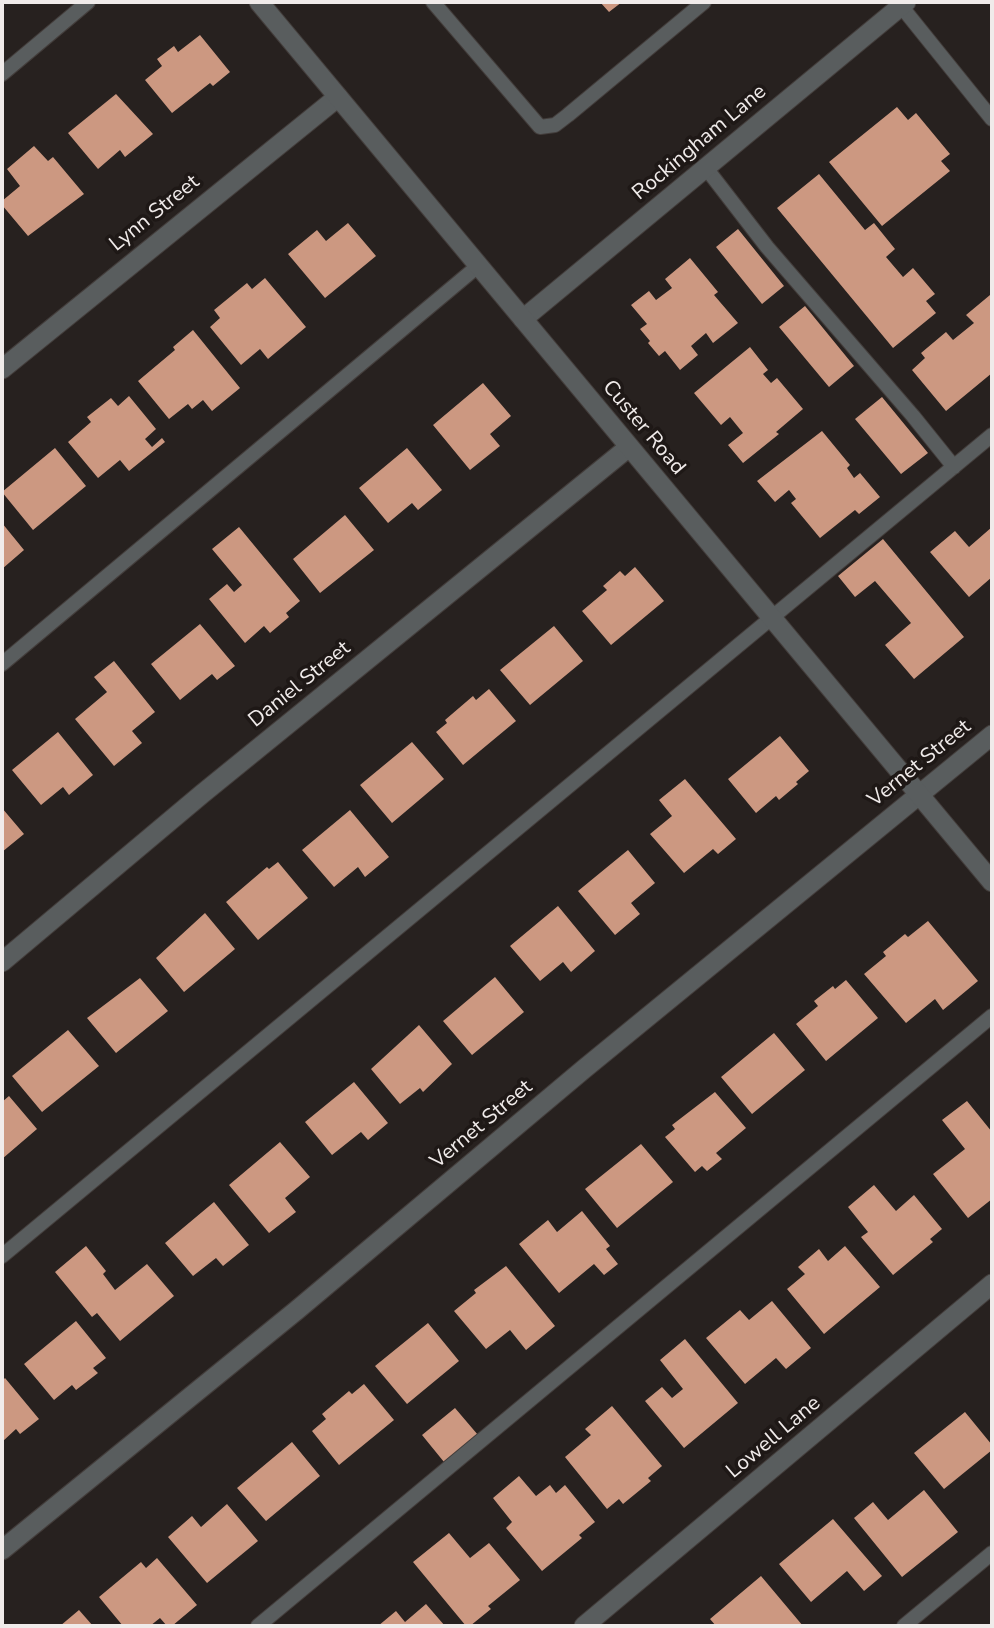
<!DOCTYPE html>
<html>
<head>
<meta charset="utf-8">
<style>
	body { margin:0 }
	#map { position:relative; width:994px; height:1628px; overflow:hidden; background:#27211f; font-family:"Nunito Sans",sans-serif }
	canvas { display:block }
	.frame { position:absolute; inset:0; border:4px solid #f0ebea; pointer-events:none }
</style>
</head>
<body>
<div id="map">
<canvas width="994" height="1628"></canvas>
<div class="frame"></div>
</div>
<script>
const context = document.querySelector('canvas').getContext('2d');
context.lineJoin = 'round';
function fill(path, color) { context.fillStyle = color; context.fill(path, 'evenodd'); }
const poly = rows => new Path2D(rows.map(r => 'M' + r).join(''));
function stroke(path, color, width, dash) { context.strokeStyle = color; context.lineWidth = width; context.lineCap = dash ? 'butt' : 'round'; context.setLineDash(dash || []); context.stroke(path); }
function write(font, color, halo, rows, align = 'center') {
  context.font = font + ' "Nunito Sans",sans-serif'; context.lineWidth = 7; context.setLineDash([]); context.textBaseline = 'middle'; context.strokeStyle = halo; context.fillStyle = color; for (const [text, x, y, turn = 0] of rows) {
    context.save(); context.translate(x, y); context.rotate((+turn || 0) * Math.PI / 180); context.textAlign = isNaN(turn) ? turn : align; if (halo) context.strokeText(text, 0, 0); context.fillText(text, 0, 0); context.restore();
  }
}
fill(poly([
	[600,2,622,2,609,12],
	[200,35,230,72,213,86,210,83,172,113,145,80,162,66,157,59,174,46,178,52],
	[116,94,153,134,125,157,120,150,98,169,68,133],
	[897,107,908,120,916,113,950,154,941,161,950,171,882,226,829,162],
	[34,146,48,161,53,157,84,194,28,236,2,205,2,201,20,186,7,169],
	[819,174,865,230,874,223,895,249,886,257,903,277,913,268,935,294,926,301,936,313,893,348,777,208],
	[348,223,376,256,325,298,288,254,317,230,326,241],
	[738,229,784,286,762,304,716,247],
	[690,258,718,292,714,295,738,323,713,343,706,333,691,346,698,355,680,370,665,351,659,356,648,343,650,341,640,329,647,324,631,305,649,291,656,300,672,288,665,279],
	[265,278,306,327,268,359,260,349,241,365,210,327,220,318,214,310,247,283,252,289],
	[990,295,992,298,992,373,946,411,912,370,925,358,921,353,946,332,953,340,974,323,966,315],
	[805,306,854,366,829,387,779,327],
	[193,330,240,388,212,411,203,400,192,409,188,404,169,419,138,381,175,350,173,347],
	[750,347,768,370,763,374,771,383,777,378,803,409,776,432,779,434,743,463,728,445,743,433,730,417,721,425,694,393],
	[483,383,511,416,490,434,500,446,470,470,433,425],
	[129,396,156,429,145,439,152,447,162,438,165,442,129,471,120,460,98,478,68,442,91,422,87,417,111,398,118,406],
	[882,397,928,453,901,474,855,419],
	[822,431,850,465,847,468,854,478,860,473,880,497,859,514,855,510,820,538,791,503,796,499,789,490,775,502,757,481],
	[55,448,86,486,33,530,2,492],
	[407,448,442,490,418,510,412,503,388,523,359,488],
	[345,515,374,550,320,593,293,559],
	[2,523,24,550,2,569],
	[239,527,300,601,286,613,289,617,270,633,264,626,245,643,209,599,227,584,234,592,242,585,212,549],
	[992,527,992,577,969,597,930,552,955,531,969,547],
	[883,539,964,637,914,679,885,645,911,623,875,581,855,597,838,576],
	[635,567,664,601,611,645,582,611,607,590,603,586,620,571,625,576],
	[200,624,235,666,217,680,212,674,180,700,151,664],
	[554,626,583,661,530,705,500,670],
	[114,661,155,712,132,731,142,743,114,766,75,719,107,692,94,677],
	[489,689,516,721,463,765,436,732,447,723,445,720,473,696,476,700],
	[58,732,93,775,69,795,63,787,41,805,12,770],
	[780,736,809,771,796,782,798,784,779,800,776,796,756,813,728,779],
	[412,742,444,779,392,823,360,785],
	[685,779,736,839,718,854,713,849,684,873,650,834,672,816,659,800],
	[2,808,24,834,2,852],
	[350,810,389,857,365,877,358,867,334,887,302,850],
	[628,850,655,883,631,903,640,914,615,935,578,891],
	[278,862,308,898,258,940,226,902,267,867,269,869],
	[558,906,595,951,571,972,563,962,540,981,510,946],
	[205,913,235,949,184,992,156,958],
	[928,921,978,981,943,1010,935,999,906,1023,864,974,886,956,883,952,905,934,908,937],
	[495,977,524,1012,472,1055,443,1021],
	[140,978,168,1011,116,1053,87,1018],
	[846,980,878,1018,826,1061,796,1024,818,1006,814,1001,833,986,835,989],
	[419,1025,452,1064,423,1092,420,1088,400,1104,371,1069],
	[68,1030,99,1066,42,1112,12,1076],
	[774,1033,805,1070,752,1114,721,1077],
	[354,1082,388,1123,368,1140,361,1132,332,1155,305,1122],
	[715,1092,746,1128,716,1153,722,1159,707,1171,702,1166,695,1172,665,1137,675,1129,672,1125],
	[9,1096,37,1129,2,1159,2,1102],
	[967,1101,992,1132,992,1199,968,1218,933,1174,965,1149,942,1120],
	[280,1142,310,1177,285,1198,296,1212,269,1233,229,1185],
	[641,1144,673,1182,617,1228,585,1189],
	[874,1185,896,1211,914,1195,942,1229,930,1239,933,1242,893,1275,861,1237,868,1232,848,1207],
	[214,1202,249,1245,223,1266,216,1258,193,1276,165,1243],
	[582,1211,610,1246,606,1249,618,1264,604,1275,594,1264,559,1293,519,1244,548,1220,557,1232],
	[86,1246,106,1271,103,1274,115,1290,147,1264,174,1296,120,1341,97,1313,92,1317,55,1272],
	[845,1246,880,1287,824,1334,787,1289,805,1274,798,1267,819,1249,828,1261],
	[506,1266,555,1326,526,1350,510,1330,486,1349,454,1311,476,1293,474,1290],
	[772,1301,811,1348,786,1369,776,1358,745,1384,706,1338,740,1310,749,1320],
	[76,1321,106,1358,93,1368,98,1373,76,1390,72,1385,54,1400,24,1364],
	[428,1323,459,1361,407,1404,375,1366],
	[685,1339,738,1403,684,1448,645,1401,662,1387,672,1398,683,1389,660,1360],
	[5,1378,39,1419,20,1434,16,1429,2,1442,2,1381],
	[364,1384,394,1420,339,1465,312,1431,326,1419,322,1414,349,1391,352,1394],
	[612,1406,662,1466,648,1478,651,1481,623,1504,619,1499,607,1509,565,1457,591,1435,585,1429],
	[455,1408,478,1435,444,1462,422,1435],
	[965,1412,992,1445,992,1450,944,1489,914,1453],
	[292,1442,320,1476,266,1521,237,1488],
	[519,1476,536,1496,550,1485,556,1493,565,1485,595,1522,579,1535,582,1538,542,1571,506,1528,512,1522,493,1498],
	[924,1490,958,1532,902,1577,854,1518,873,1502,888,1520],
	[227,1504,258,1541,207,1583,168,1537,192,1516,201,1527],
	[833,1519,882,1576,864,1591,847,1571,811,1602,779,1564],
	[449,1533,470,1558,489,1543,520,1580,488,1606,491,1609,470,1626,466,1626,413,1562],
	[157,1558,197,1605,172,1626,167,1626,160,1618,150,1626,123,1626,99,1597,141,1562,146,1568],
	[761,1576,803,1626,716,1626,710,1619],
	[426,1604,445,1626,378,1626,396,1611,405,1622],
	[79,1610,93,1626,60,1626]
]), '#cc9881');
const service = poly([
	[433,2,540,127,555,125,568,115,704,2],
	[901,6,992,119],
	[2,74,88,2],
	[706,168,767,247,913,416,954,467],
	[2,664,478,266],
	[2,1256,992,435],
	[258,1626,992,1016],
	[904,1626,992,1553]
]);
const minor = poly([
	[523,319,906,2],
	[2,369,338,97],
	[2,962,202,794,629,447],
	[2,1550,297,1310,584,1069,992,735],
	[584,1626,992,1284]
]);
const tertiary = poly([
	[259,2,992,882]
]);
stroke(service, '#433d3b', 16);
stroke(minor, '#433d3b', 21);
stroke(tertiary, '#433d3b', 21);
stroke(service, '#595d5e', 14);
stroke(minor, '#595d5e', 19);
stroke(tertiary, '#595d5e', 19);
write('21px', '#f0ebea', '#1e1816', [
	["Rockingham Lane",700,143,-40],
	["Lynn Street",155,214,-39],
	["Custer Road",643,428,50],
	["Daniel Street",300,685,-39],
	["Vernet Street",920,764,-39],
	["Vernet Street",482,1125,-40],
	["Lowell Lane",774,1438,-40]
]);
</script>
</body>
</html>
